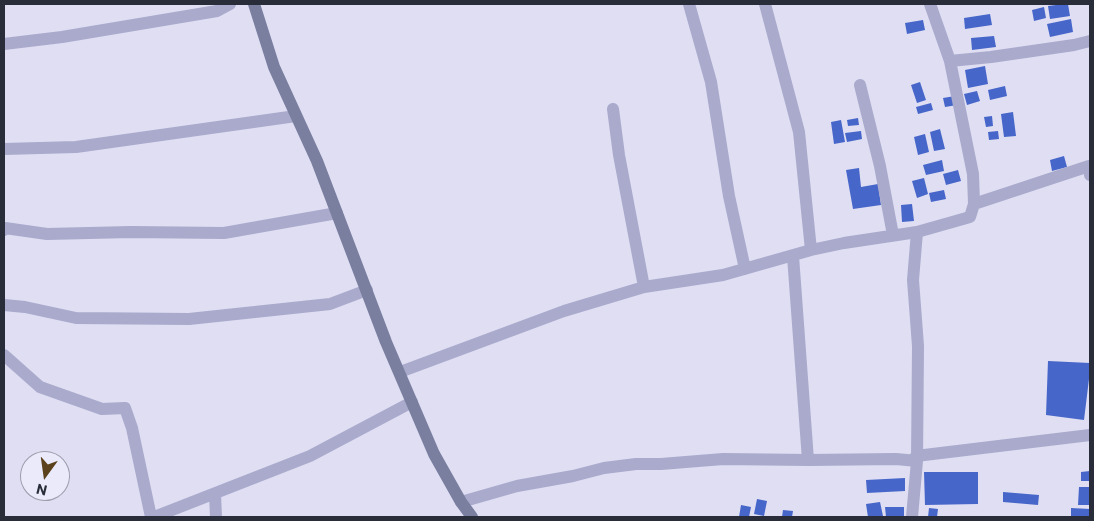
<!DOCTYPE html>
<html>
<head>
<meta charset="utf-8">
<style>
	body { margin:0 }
	#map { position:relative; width:1094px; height:521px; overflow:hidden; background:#dfdef3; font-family:Commissioner,sans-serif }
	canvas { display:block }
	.frame { position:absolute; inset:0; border:5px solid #292c39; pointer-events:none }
	.north { position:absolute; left:20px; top:451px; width:50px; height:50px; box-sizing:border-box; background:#ebeafa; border:1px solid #9d9ead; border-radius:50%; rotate:194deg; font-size:14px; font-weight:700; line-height:20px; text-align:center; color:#292c39 }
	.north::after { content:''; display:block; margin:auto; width:18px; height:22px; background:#5c411d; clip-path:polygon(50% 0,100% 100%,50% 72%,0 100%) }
</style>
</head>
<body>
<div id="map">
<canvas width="1094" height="521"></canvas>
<div class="frame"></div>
<div class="north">N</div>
</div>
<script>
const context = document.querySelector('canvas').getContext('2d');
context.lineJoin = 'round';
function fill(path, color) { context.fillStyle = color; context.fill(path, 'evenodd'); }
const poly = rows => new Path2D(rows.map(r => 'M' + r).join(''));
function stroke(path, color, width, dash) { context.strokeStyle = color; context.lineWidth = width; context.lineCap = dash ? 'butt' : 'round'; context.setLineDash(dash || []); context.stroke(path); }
fill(poly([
	[1064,4,1068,4,1070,16,1050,19,1048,6],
	[1044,7,1046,18,1034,21,1032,10],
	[990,14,992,25,965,29,964,18],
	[1071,19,1073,32,1050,37,1047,24],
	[923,20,925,30,907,34,905,23],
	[994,36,996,47,972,50,971,38],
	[985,66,988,84,968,88,965,70],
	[920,82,926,100,917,103,911,85],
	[1005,86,1007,96,990,100,988,90],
	[977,91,980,101,967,105,964,94],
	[955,96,957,105,945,107,943,98],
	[931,103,933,110,918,114,916,107],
	[1013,112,1016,136,1004,137,1001,114],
	[992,116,993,126,986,127,984,117],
	[858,118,859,125,848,126,847,120],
	[841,120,845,142,834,144,831,122],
	[940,129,945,149,934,151,930,132],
	[861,131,862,139,847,142,845,133],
	[998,131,999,139,989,140,988,132],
	[925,134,929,152,918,155,914,137],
	[1064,156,1067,167,1052,171,1050,160],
	[942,160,944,171,926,175,923,165],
	[859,168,861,187,878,184,881,205,853,209,846,170],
	[958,170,961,181,946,185,943,174],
	[924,178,928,194,917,198,912,181],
	[944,190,946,199,931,202,929,193],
	[912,204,914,221,902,222,901,205],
	[1048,361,1090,363,1090,380,1089,379,1084,420,1046,415],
	[1090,471,1090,481,1081,481,1081,472],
	[924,472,978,472,978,504,925,505],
	[905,478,905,491,867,493,866,480],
	[1079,487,1090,487,1090,505,1078,505],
	[1003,492,1039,495,1038,505,1003,502],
	[757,499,767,501,764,516,754,514],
	[880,502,883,516,868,517,866,504],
	[741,505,751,507,749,517,739,517],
	[885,507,904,507,904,517,886,517],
	[929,508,938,509,937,517,928,517],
	[1071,508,1090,509,1090,517,1071,517],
	[783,510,793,511,792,517,782,517]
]), '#4666c9');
stroke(poly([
	[689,4,711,82,729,196,745,269],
	[765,4,799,132,811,250],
	[4,44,62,37,217,11,230,4],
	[950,61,991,57,1074,45,1090,41],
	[860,85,880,166,893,235],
	[613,109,619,155,644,287],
	[4,149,76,147,296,116],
	[974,204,1089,166,1090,175],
	[4,230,5,228,47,234,131,232,224,233,337,213],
	[793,256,808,460],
	[4,305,25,307,76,318,189,319,330,304,367,290],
	[4,355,40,387,102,409,125,408,132,428,151,517],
	[400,372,564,311,644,287,723,275,811,250,844,243,917,232,970,217,974,204,973,174,950,61,930,4],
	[916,456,1090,435],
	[215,494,216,517],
	[461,502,517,486,573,476,604,468,636,464,661,464,723,459,808,460,896,459,917,461],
	[154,517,310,456,412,402],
	[912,517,917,461,918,346,913,280,917,232]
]), '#a9aacc', 12);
stroke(poly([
	[254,4,274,67,317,161,386,342,434,454,461,502,472,517]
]), '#7a7fa0', 12);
</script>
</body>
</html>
